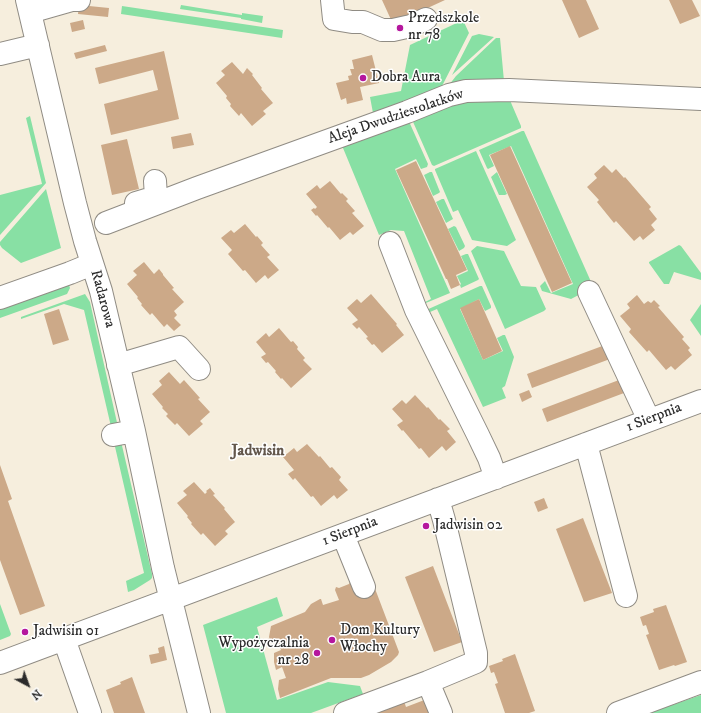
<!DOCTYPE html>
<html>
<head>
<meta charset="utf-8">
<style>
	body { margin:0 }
	#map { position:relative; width:701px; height:713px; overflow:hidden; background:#f6eedd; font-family:"IM FELL DW Pica",serif }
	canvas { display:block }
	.north { position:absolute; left:8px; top:665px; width:40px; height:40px; -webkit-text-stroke:3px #fff; paint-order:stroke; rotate:139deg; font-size:11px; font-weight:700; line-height:16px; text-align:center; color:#2b2b2b }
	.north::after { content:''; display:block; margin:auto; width:14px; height:18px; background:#2b2b2b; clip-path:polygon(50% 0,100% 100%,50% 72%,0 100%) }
</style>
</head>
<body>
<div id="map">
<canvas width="701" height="713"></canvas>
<div class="north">N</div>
</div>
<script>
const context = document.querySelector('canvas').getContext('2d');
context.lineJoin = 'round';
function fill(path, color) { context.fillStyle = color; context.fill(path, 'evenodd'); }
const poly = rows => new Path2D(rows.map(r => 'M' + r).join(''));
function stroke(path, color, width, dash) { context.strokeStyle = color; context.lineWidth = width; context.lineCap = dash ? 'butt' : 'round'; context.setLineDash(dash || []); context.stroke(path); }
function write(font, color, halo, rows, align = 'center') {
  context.font = font + ' "IM FELL DW Pica",serif'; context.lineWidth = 3; context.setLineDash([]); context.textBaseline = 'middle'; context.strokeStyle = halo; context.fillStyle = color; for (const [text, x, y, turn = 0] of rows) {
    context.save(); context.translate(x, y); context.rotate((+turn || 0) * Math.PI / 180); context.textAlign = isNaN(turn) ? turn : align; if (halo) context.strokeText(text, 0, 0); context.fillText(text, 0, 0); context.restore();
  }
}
fill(poly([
	[181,5,242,15,242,13,263,16,262,23,241,19,241,18,180,9],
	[122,6,283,30,282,38,121,14],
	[463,20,469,33,441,88,373,113,370,97,401,91,410,45],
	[479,34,494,37,452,75,472,36],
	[496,38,500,38,504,81,449,85,456,76],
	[458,96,509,98,521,126,521,128,434,166,432,165,410,115],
	[30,116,46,183,0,235,0,195,42,184,26,118],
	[407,117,428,164,427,167,421,169,416,159,395,169,450,293,421,305,419,305,431,299,404,231,391,230,379,235,343,148,342,138],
	[522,131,524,131,592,284,592,288,571,299,542,291,540,286,545,281,551,293,573,284,511,146,489,155,494,166,488,169,487,168,479,150],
	[476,151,516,240,507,246,472,240,458,210,453,212,435,170,435,169],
	[430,172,432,172,440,192,439,193,433,196,424,175],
	[497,172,507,194,505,195,499,195,491,177],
	[46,189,61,248,21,263,2,248,0,245,0,242],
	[442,199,444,199,453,219,446,223,436,202],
	[454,226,456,227,465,246,464,248,459,251,448,229],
	[679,245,681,246,701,273,701,280,674,272,669,284,664,284,649,263,649,262],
	[477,246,504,251,521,286,536,287,546,309,544,311,505,329,471,251],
	[466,254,468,254,479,279,478,280,461,288,460,285,461,284,457,276,468,271,461,256],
	[69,285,70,288,67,294,0,318,0,307,63,286],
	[480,286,482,286,491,306,491,308,485,311,479,299,460,309,483,360,503,351,497,338,503,335,505,335,514,357,505,386,502,388,506,398,483,407,437,309,423,315,424,311],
	[85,294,90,302,118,427,112,431,84,310,64,304,21,319,21,317],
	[701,304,701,336,690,320],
	[120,437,152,574,152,578,150,580,134,590,128,592,126,581,144,573,113,438],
	[277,597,283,616,257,627,277,700,328,682,360,686,363,694,311,713,226,713,203,625],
	[0,604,11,634,10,636,0,640],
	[701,695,701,713,649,713]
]), '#88e0a4');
fill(poly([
	[382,0,445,0,393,24],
	[562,0,586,0,599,29,579,38],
	[669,0,692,0,700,16,680,24],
	[79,5,109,8,108,17,78,14],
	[83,20,85,29,72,32,70,23],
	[105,45,107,51,76,59,74,53],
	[164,51,179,119,111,135,104,104,158,90,153,70,99,84,95,68],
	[372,55,379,83,360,87,363,100,347,104,346,98,341,100,336,83,349,80,348,76,352,75,350,69,354,69,352,60],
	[232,62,243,74,247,68,253,74,252,75,262,88,261,89,273,103,263,111,266,114,252,126,241,113,239,116,230,106,231,104,226,98,227,96,216,83,225,75,221,71],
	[191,133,194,145,173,149,171,137],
	[127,139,139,189,112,195,101,145],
	[510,146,572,283,552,292,490,155],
	[416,161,467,270,456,275,460,285,451,289,447,279,446,279,396,170],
	[604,165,612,173,616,169,624,178,625,177,651,207,649,209,657,219,651,225,655,230,643,240,640,236,634,241,616,221,614,223,597,202,599,200,587,187,597,178,594,174],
	[330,181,341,194,342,193,348,199,346,201,355,211,352,213,364,226,353,235,350,232,340,240,329,227,328,228,317,215,316,216,311,210,314,208,315,209,317,207,306,194,317,185,320,189],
	[245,224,256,237,257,236,263,243,261,245,270,255,267,257,279,270,268,279,265,275,256,283,245,270,243,271,228,254,232,250,221,238,231,230,234,233],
	[144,262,154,274,159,269,163,274,163,275,174,288,172,289,184,302,174,311,177,315,174,318,181,325,174,331,167,324,164,327,152,313,150,315,141,305,142,304,137,298,138,297,127,284,137,275,133,271],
	[371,294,397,324,396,325,404,335,382,353,374,344,372,345,366,338,368,337,359,327,357,329,352,324,358,320,347,308,357,299,361,303],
	[637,295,644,304,648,301,651,303,654,300,660,306,658,307,684,337,682,339,690,348,688,350,692,355,675,370,671,366,666,370,649,350,647,352,629,332,631,329,620,316,630,308,627,304],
	[479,299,502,351,483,360,460,308],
	[59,309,69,340,53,345,44,314],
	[279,328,291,342,293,341,298,347,297,349,305,358,303,360,312,369,291,388,282,378,281,379,275,372,276,371,268,362,266,363,261,357,266,354,256,342,266,333,269,337],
	[605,345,610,359,532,388,527,374],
	[169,372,180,384,184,380,200,398,198,399,210,412,200,421,203,424,189,436,177,423,175,425,166,416,168,414,162,408,163,407,152,394,162,385,159,381],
	[619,380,624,393,547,422,542,409],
	[529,390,532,397,522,402,519,394],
	[415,395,427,408,428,407,439,420,440,419,450,429,447,431,456,442,446,451,442,446,429,458,421,448,419,449,403,430,402,431,397,425,403,421,392,409,402,400,406,404],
	[307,444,319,457,320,456,330,468,332,467,341,477,339,480,348,490,337,499,334,495,321,506,313,496,311,497,295,478,293,480,288,474,294,470,283,457,294,448,297,452],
	[0,465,12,499,8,501,45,606,20,615,0,560],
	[194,482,205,494,207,492,206,491,210,488,215,494,213,495,225,508,224,509,235,522,225,531,228,534,215,546,203,533,201,535,191,524,192,523,187,517,188,516,177,503,187,495,183,491],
	[544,498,548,508,538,512,534,502],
	[583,518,612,593,584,602,556,529],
	[433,566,462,642,434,652,405,577],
	[350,582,352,583,374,586,399,652,398,655,391,662,369,675,361,678,331,678,280,698,278,689,279,680,286,678,282,667,276,670,274,662,274,653,281,650,277,640,271,643,269,637,271,626,305,612,311,604,320,599,321,599,323,605,339,600,335,590,336,587,339,588,349,584],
	[666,605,687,662,675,666,674,665,659,670,646,635,649,634,646,625,643,626,640,617,654,612,653,609],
	[164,646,167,660,151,664,149,655,159,653,158,648],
	[515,654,535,711,529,713,505,713,495,684,498,683,494,672,491,673,489,666,503,661,502,659],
	[132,677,145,713,114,713,106,690,121,684,120,682],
	[403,698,406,707,427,699,433,713,362,713]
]), '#cca988');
const minor = poly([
	[27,0,75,203,85,241,101,291,134,431,163,568,199,713],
	[332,0,334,19,352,22,363,22,382,30,393,30,411,26,426,19],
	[30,12,72,0,79,0],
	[0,54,38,45],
	[136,203,156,197,155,181],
	[106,223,197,188,407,112,449,95,466,91,509,90,701,99],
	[390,243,416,310,478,435,489,458,496,478],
	[589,292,649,420],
	[0,298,70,273,92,264],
	[118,365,179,347,199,369],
	[113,435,134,431],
	[586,444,626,596],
	[343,535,364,587],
	[64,639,90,713],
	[0,663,701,401],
	[428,682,476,662,476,653,444,520,438,499],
	[345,713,428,682,441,713],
	[618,713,701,682]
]);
stroke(minor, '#908c84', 24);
stroke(minor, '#fff', 22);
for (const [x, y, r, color] of [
	[400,28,4,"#b5179e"],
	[363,78,4,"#b5179e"],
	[426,526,4,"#b5179e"],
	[25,632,4,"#b5179e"],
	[332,640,4,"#b5179e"],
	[317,653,4,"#b5179e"]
]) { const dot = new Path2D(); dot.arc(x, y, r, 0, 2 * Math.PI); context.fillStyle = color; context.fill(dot); stroke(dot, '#fff', 1.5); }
write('15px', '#2b2b2b', '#fff', [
	["Przedszkole",408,19],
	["nr 78",408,36],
	["Dobra Aura",371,78],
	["Jadwisin 02",434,526],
	["Dom Kultury",340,631],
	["Włochy",340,648],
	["Jadwisin 01",33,632],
	["Wypożyczalnia",309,644,"right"],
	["nr 28",309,661,"right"]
], 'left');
write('15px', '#2b2b2b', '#fff', [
	["Aleja Dwudziestolatków",396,117,-19],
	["Radarowa",102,299,75],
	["1 Sierpnia",654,418,-21],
	["1 Sierpnia",350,532,-21]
]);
write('bold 16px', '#63574c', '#fff', [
	["Jadwisin",258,452]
]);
</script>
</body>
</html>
